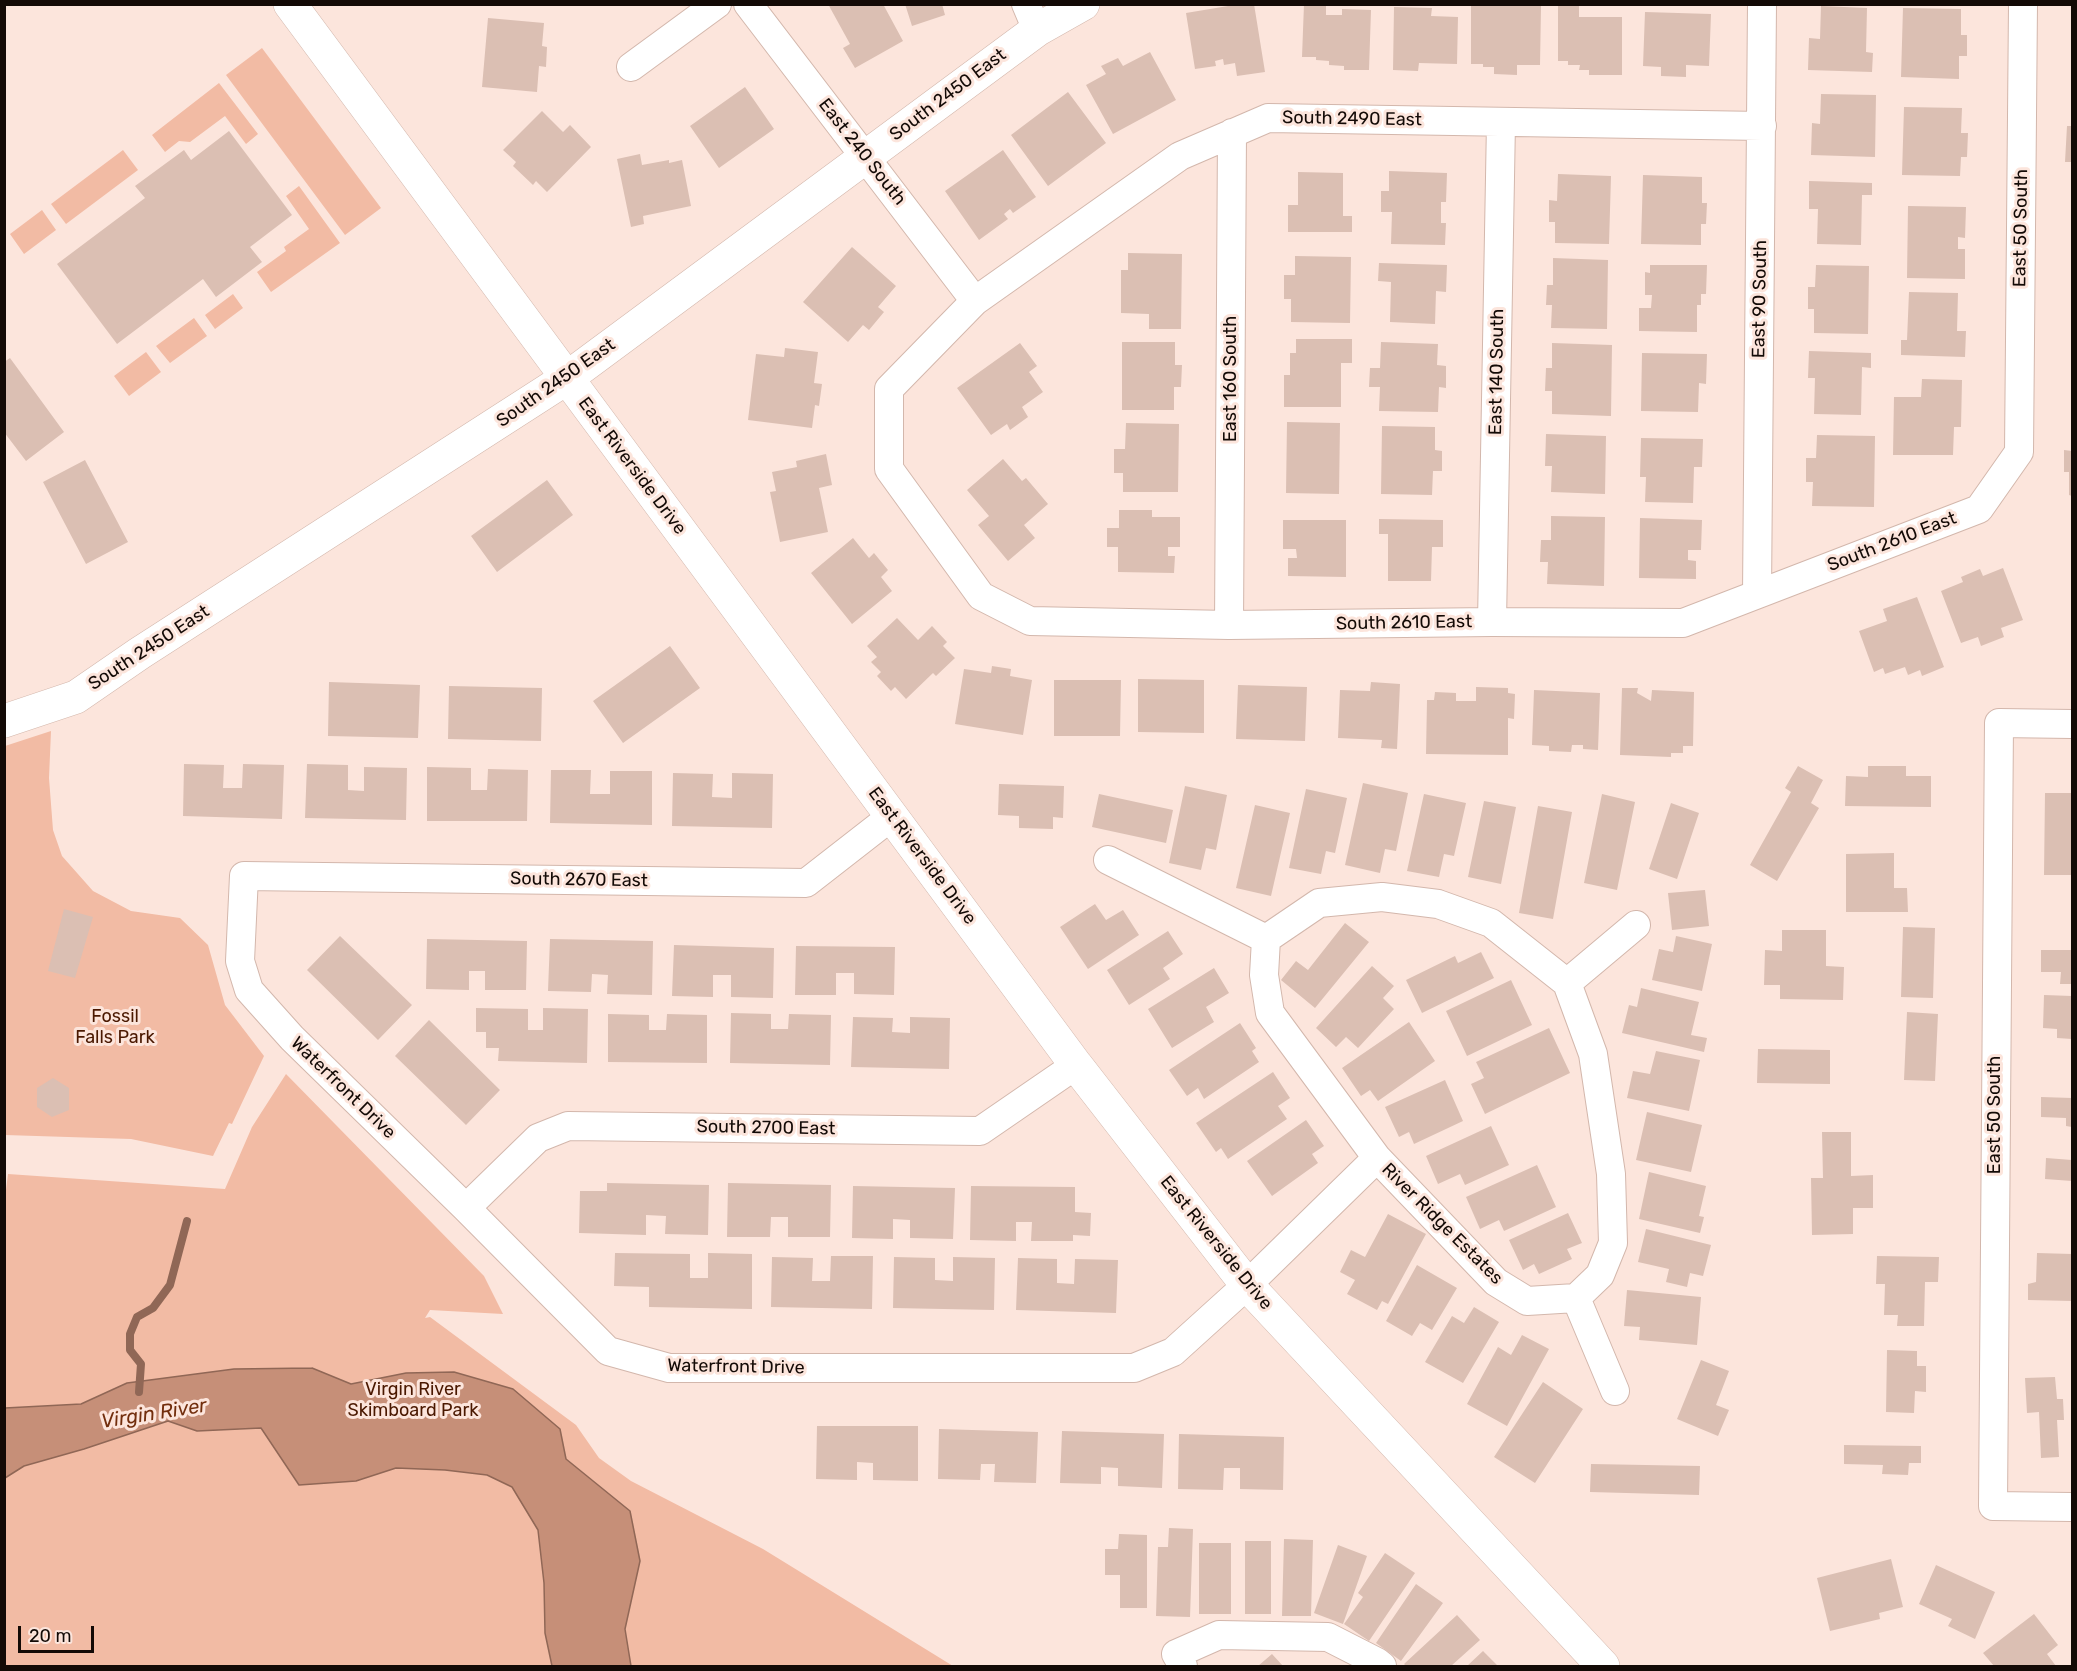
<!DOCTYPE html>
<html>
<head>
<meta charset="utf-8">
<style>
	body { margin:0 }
	#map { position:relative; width:2077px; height:1671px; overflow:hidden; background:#fce5dc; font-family:Rubik,sans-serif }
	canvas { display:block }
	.frame { position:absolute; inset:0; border:6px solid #130a06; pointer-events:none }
	.scale { position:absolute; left:18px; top:1626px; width:76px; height:27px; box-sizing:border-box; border:3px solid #130a06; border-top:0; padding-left:8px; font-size:18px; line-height:21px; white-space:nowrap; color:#130a06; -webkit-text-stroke:4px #fce5dc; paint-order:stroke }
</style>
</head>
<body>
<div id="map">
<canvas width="2077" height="1671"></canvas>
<div class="frame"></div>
<div class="scale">20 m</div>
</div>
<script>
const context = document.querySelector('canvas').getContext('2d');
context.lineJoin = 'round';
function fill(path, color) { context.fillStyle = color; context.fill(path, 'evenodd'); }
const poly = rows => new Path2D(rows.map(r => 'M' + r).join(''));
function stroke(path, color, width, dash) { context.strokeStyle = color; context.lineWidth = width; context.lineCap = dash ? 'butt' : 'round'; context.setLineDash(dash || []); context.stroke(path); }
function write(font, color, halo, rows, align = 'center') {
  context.font = font + ' Rubik,sans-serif'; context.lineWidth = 6; context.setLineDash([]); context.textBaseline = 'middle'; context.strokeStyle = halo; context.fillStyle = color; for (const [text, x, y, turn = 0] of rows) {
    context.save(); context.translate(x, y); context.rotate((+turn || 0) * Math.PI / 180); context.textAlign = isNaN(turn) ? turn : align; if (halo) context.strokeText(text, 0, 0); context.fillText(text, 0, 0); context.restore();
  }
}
fill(poly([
	[262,48,381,208,345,235,226,75],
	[219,83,258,134,246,144,225,116,190,142,179,141,165,152,152,135],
	[123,150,138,170,66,224,51,204],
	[299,186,340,243,271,292,257,272,286,251,284,247,309,229,286,196],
	[42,210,56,230,24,254,10,234],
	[233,294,243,308,215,329,205,315],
	[194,318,207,336,170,363,156,346],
	[146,352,161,372,129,396,114,376],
	[51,731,49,778,53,830,62,856,93,891,131,911,180,918,208,945,225,1005,264,1056,232,1124,229,1123,213,1156,131,1139,5,1135,5,746],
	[286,1074,484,1276,503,1314,430,1310,425,1318,430,1317,576,1425,599,1458,631,1481,763,1549,953,1666,631,1666,625,1629,637,1574,544,1579,545,1633,552,1666,5,1666,5,1478,24,1466,84,1449,144,1428,127,1383,81,1404,5,1408,4,1205,8,1174,225,1189,252,1127]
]), '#f2bba4');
const water = poly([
	[312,1368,351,1384,406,1373,454,1372,513,1389,560,1429,566,1459,630,1511,640,1561,625,1629,631,1666,552,1666,545,1633,544,1583,538,1530,512,1487,487,1475,445,1470,396,1468,356,1481,299,1485,261,1428,197,1431,168,1421,84,1449,24,1466,5,1478,5,1408,81,1404,127,1383,234,1369,312,1368]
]);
fill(water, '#c68f78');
stroke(water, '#906756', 1.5);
stroke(poly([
	[139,1392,141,1364,130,1350,130,1334,137,1317,153,1308,170,1285,187,1221]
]), '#906756', 8);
fill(poly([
	[828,4,883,4,903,41,855,68,843,48,850,44],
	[905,4,942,4,945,15,912,26],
	[1240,4,1254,4,1265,72,1237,76,1235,63,1224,65,1223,59,1215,61,1216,66,1195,69,1186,13],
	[1304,4,1326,4,1326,15,1342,15,1342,9,1371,10,1369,70,1344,70,1344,66,1329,65,1329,61,1316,60,1316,57,1302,57],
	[1471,5,1541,6,1540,65,1517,65,1517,75,1494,74,1494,67,1483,67,1483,64,1471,64],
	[1558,5,1579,5,1579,17,1622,17,1622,75,1589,75,1589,70,1579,70,1580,65,1568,65,1568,61,1558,61],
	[1821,6,1867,8,1866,52,1873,53,1872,72,1808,70,1809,38,1820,39],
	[1394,7,1432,8,1431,16,1458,17,1457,64,1419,63,1418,71,1393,70],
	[1903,8,1961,9,1961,35,1967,35,1967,56,1959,56,1959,79,1901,77],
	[1645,12,1711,14,1709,66,1686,65,1686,77,1661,76,1661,67,1643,66],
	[488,18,544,23,542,46,547,47,546,67,539,66,537,92,482,87],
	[1150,52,1176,100,1113,134,1086,85,1106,74,1101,66,1118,58,1123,66],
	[745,87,774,129,719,168,690,126],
	[1068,92,1106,143,1048,186,1011,135],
	[1821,94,1876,95,1875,157,1811,155,1812,123,1820,124],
	[1904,107,1962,108,1961,133,1968,133,1967,157,1961,157,1960,176,1902,175],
	[542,111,563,132,570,125,591,147,547,192,536,181,533,185,513,166,516,162,503,150],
	[2067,126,2072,126,2072,162,2065,162],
	[229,131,292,215,250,247,262,262,216,297,203,279,117,344,57,264,145,198,135,186,184,150,191,160],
	[1003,150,1036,197,1013,213,1010,209,1004,214,1008,219,979,240,945,191],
	[640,154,642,165,669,160,669,163,682,160,691,206,643,216,644,224,631,227,617,159],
	[1389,171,1447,173,1446,202,1441,202,1441,223,1446,223,1445,245,1391,244,1392,212,1381,212,1381,191,1389,191],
	[1298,172,1343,173,1343,216,1352,216,1352,232,1288,232,1288,205,1298,205],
	[1558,174,1611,176,1609,244,1555,243,1555,222,1549,222,1549,200,1557,201],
	[1643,175,1702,177,1702,203,1707,203,1706,224,1701,224,1701,245,1641,244],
	[1809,181,1872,183,1872,195,1862,195,1861,245,1817,244,1818,209,1809,209],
	[1908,206,1966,207,1965,238,1958,237,1958,249,1965,249,1965,279,1907,278],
	[852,247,896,286,878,307,884,312,869,330,863,325,848,342,803,302],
	[1128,253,1182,254,1181,329,1149,329,1149,314,1121,313,1121,270,1128,270],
	[1295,256,1351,257,1350,323,1291,322,1291,299,1284,299,1284,275,1295,275],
	[1553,258,1608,260,1607,329,1551,328,1552,305,1546,305,1547,285,1553,285],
	[1379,263,1447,265,1446,292,1436,291,1435,324,1390,322,1391,282,1378,281],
	[1650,265,1707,265,1706,294,1701,294,1701,305,1697,305,1697,332,1639,331,1639,308,1651,308,1652,295,1645,295,1645,272,1650,273],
	[1816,265,1869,266,1868,334,1814,333,1814,309,1808,309,1808,287,1815,287],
	[1909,292,1958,293,1957,331,1966,331,1965,357,1901,355,1901,340,1907,340],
	[1296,339,1352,339,1352,363,1341,363,1341,407,1284,407,1284,375,1290,375,1290,353,1296,353],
	[1122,342,1175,342,1175,365,1182,365,1181,387,1174,387,1174,410,1122,410],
	[1381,342,1438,344,1437,365,1446,366,1446,388,1439,387,1438,412,1379,411,1380,387,1369,387,1370,368,1380,368],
	[1020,343,1037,366,1029,372,1043,392,1022,407,1028,417,1010,430,1007,424,991,435,957,388],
	[1552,343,1612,345,1611,416,1552,414,1552,391,1545,391,1546,368,1552,368],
	[785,348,818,352,814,383,822,384,819,406,815,405,812,428,748,420,756,354,784,357],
	[1809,351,1871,353,1871,368,1862,367,1861,415,1814,414,1815,378,1808,378],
	[1642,353,1707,354,1706,384,1699,383,1698,412,1641,411],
	[10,358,64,432,26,461,4,432,4,362],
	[1922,379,1962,380,1961,427,1954,427,1953,455,1893,455,1894,397,1921,397],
	[1287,422,1340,423,1339,494,1286,493],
	[1126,423,1179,424,1178,492,1123,492,1123,473,1114,473,1114,449,1125,449],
	[1382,426,1435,427,1435,450,1442,451,1442,471,1433,471,1432,495,1381,494],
	[1546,434,1606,436,1605,494,1551,492,1552,466,1545,466],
	[1817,435,1875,436,1874,507,1812,506,1813,482,1806,482,1806,458,1816,458],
	[1641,438,1703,439,1702,467,1694,467,1693,503,1645,502,1646,477,1640,477],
	[2064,450,2072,451,2072,496,2069,495,2069,472,2064,472],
	[826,454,832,485,819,488,828,532,780,542,770,492,776,491,772,472,797,467,796,461],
	[1003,459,1022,481,1026,478,1048,504,1024,525,1035,538,1008,561,978,525,989,516,967,490],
	[85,460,128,542,86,564,43,482],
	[547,480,573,515,497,572,471,536],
	[1119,510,1152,510,1152,517,1180,517,1180,547,1168,547,1168,556,1175,556,1174,573,1118,572,1118,547,1107,547,1107,528,1119,528],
	[1551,516,1605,517,1604,586,1547,584,1548,562,1540,562,1541,540,1551,540],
	[1640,518,1702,520,1701,550,1688,550,1688,560,1696,561,1696,579,1639,578],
	[1379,519,1443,520,1443,547,1432,547,1431,581,1388,581,1388,534,1379,534],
	[1283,520,1346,520,1346,577,1288,576,1288,558,1297,558,1296,549,1283,549],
	[853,538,869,558,874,553,888,570,881,577,892,591,852,624,811,573],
	[2003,568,2023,620,2001,628,2004,637,1981,646,1978,637,1961,643,1941,591,1963,582,1961,577,1980,569,1983,576],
	[1917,597,1944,667,1922,676,1920,670,1908,675,1905,667,1885,674,1883,668,1874,672,1859,631,1887,621,1883,609],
	[897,618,918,640,932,626,947,642,943,646,955,658,936,676,933,673,906,699,895,687,891,691,877,676,881,672,871,662,877,657,867,646],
	[670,646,700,688,623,743,593,701],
	[992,666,1011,669,1010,676,1032,680,1023,735,955,724,964,669,991,673],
	[1138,679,1204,680,1204,733,1138,732],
	[1054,680,1121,680,1120,736,1054,736],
	[329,682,420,685,418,738,328,736],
	[1371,682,1400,684,1397,749,1381,748,1382,740,1338,738,1340,690,1370,691],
	[1238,685,1307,687,1305,741,1236,739],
	[449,686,542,688,541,741,448,739],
	[1476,687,1508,688,1508,693,1515,694,1514,719,1508,718,1508,755,1426,754,1427,700,1434,700,1435,692,1456,693,1456,701,1476,701],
	[1622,688,1638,688,1637,693,1651,701,1652,690,1694,692,1693,746,1683,746,1683,753,1671,753,1671,757,1620,755],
	[1534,690,1600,693,1598,750,1583,749,1583,745,1572,745,1571,752,1549,751,1549,746,1532,745],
	[184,764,224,765,223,788,242,788,243,764,284,765,282,819,183,816],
	[307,764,348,765,348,790,364,791,364,767,407,768,406,820,305,818],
	[1798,766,1823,780,1811,803,1819,808,1777,881,1750,865,1791,792,1785,788],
	[1868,766,1906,766,1906,776,1931,776,1931,807,1845,806,1846,776,1868,777],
	[427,767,471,768,471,790,487,790,488,769,528,770,527,821,427,821],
	[551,770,591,770,590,794,610,794,610,771,652,771,652,825,550,823],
	[673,773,713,774,712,797,732,798,732,773,773,774,772,828,672,826],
	[1363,783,1408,793,1396,851,1385,849,1380,873,1345,865],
	[999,784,1064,786,1063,818,1053,817,1053,829,1019,828,1019,816,998,815],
	[1185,786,1227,795,1216,850,1206,848,1201,870,1169,863],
	[1306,789,1347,798,1335,853,1326,851,1321,874,1289,868],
	[2045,793,2072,793,2072,875,2044,875],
	[1099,794,1173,810,1166,843,1092,827],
	[1424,794,1466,803,1454,856,1444,854,1439,877,1407,871],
	[1602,794,1635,802,1617,890,1584,883],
	[1484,801,1516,807,1501,884,1468,877],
	[1671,803,1699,813,1677,879,1649,869],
	[1255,805,1290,813,1271,896,1236,888],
	[1538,806,1572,812,1553,919,1519,913],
	[1894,853,1894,888,1907,888,1908,912,1846,912,1846,854],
	[1705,890,1709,926,1672,930,1668,893],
	[1095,904,1106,920,1123,910,1139,935,1088,969,1060,927],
	[64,909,93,917,75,978,48,971],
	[1345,923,1369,942,1315,1008,1281,980,1296,961,1308,970],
	[1903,927,1935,928,1933,998,1901,997],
	[1782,930,1826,930,1826,966,1844,967,1843,1000,1780,999,1780,985,1764,985,1765,950,1782,951],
	[1168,931,1183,954,1163,968,1170,979,1129,1005,1107,970],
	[340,936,412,1005,378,1040,307,970],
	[1676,936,1712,944,1702,991,1652,980,1659,949,1673,952],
	[427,939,527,941,526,990,485,990,485,971,469,971,469,990,426,989],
	[550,939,653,941,652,995,607,994,608,975,592,974,591,992,548,991],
	[674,945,774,948,773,998,731,997,731,975,713,975,713,997,672,996],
	[796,946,895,947,894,995,854,994,854,973,836,973,836,995,795,995],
	[2041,950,2072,950,2072,984,2060,984,2061,972,2041,972],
	[1481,952,1494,978,1422,1013,1406,980,1455,956,1458,963],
	[1372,966,1394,986,1383,998,1394,1009,1358,1048,1346,1037,1336,1047,1316,1028],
	[1214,968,1229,993,1206,1007,1214,1022,1172,1048,1148,1009],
	[1511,980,1532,1025,1467,1056,1446,1011],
	[1641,988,1699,1002,1691,1035,1707,1038,1704,1052,1622,1033,1629,1005,1637,1007],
	[2044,995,2072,996,2072,1039,2057,1038,2057,1029,2043,1028],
	[476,1008,528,1009,528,1030,543,1030,543,1008,588,1009,587,1063,498,1061,499,1048,486,1048,486,1032,476,1032],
	[1907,1012,1938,1014,1935,1081,1904,1080],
	[731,1013,771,1014,771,1029,788,1029,789,1014,831,1015,830,1065,730,1063],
	[608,1014,649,1015,649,1030,666,1030,667,1014,707,1015,707,1063,608,1062],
	[853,1017,893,1018,892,1032,910,1033,910,1017,950,1018,949,1069,851,1067],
	[429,1020,500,1090,466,1125,395,1056],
	[1409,1022,1435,1061,1378,1101,1370,1090,1361,1096,1342,1068],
	[1240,1023,1256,1048,1252,1051,1259,1062,1204,1099,1198,1088,1187,1096,1169,1070],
	[1549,1028,1570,1073,1485,1114,1471,1084,1484,1078,1476,1062],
	[1758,1049,1830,1050,1830,1084,1757,1083],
	[1656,1051,1700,1060,1689,1111,1627,1098,1633,1071,1650,1074],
	[1273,1072,1290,1098,1278,1106,1287,1119,1228,1159,1221,1148,1216,1152,1196,1123],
	[53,1078,69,1088,69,1110,52,1117,37,1107,37,1088],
	[1445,1080,1463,1121,1414,1144,1409,1132,1399,1137,1385,1107],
	[2041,1097,2072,1098,2072,1127,2066,1126,2066,1118,2041,1117],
	[1647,1112,1702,1125,1691,1172,1636,1160],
	[1306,1120,1324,1146,1312,1154,1318,1163,1272,1196,1247,1161],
	[1491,1126,1509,1165,1465,1185,1460,1174,1438,1184,1426,1156],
	[1822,1132,1851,1132,1851,1176,1873,1175,1873,1208,1853,1208,1853,1234,1812,1235,1811,1178,1823,1178],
	[2046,1158,2072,1160,2072,1181,2045,1179],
	[1537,1165,1556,1207,1504,1231,1499,1220,1480,1229,1466,1197],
	[1649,1172,1706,1186,1699,1216,1704,1217,1700,1233,1639,1219],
	[607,1183,709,1185,708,1235,665,1234,666,1216,646,1215,646,1235,579,1233,580,1191,607,1191],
	[728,1183,831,1185,830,1237,788,1237,788,1217,771,1217,770,1237,727,1237],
	[853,1186,955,1188,953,1239,910,1238,910,1220,893,1219,893,1239,852,1238],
	[971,1186,1075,1187,1075,1212,1091,1213,1090,1236,1073,1235,1073,1241,1031,1241,1032,1222,1016,1222,1016,1241,970,1240],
	[1568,1213,1582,1243,1567,1249,1572,1259,1539,1274,1534,1264,1523,1270,1509,1240],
	[1388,1214,1426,1234,1388,1304,1382,1301,1377,1310,1347,1294,1355,1280,1340,1272,1351,1250,1365,1257],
	[1646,1229,1711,1245,1703,1276,1690,1273,1687,1287,1666,1282,1669,1269,1638,1262],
	[615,1253,690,1254,690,1278,708,1278,708,1253,752,1254,752,1309,649,1307,649,1287,614,1286],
	[2037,1253,2072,1254,2072,1301,2028,1300,2028,1284,2036,1282],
	[831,1256,873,1256,872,1309,771,1307,772,1257,813,1258,812,1281,830,1281],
	[1877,1256,1939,1257,1938,1282,1925,1282,1924,1326,1897,1326,1898,1315,1884,1315,1885,1284,1876,1284],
	[894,1257,935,1258,935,1280,953,1281,953,1257,995,1258,994,1310,893,1308],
	[1018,1258,1057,1259,1057,1283,1074,1284,1075,1259,1118,1260,1116,1313,1016,1310],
	[1417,1265,1457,1288,1432,1330,1420,1323,1412,1336,1386,1321],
	[1627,1290,1701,1297,1697,1345,1639,1340,1640,1327,1624,1326],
	[1474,1307,1499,1322,1463,1383,1425,1362,1452,1316,1464,1323],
	[1522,1335,1549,1349,1507,1426,1467,1404,1498,1347,1511,1355],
	[1887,1350,1917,1351,1917,1366,1926,1366,1926,1392,1915,1391,1914,1413,1886,1412],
	[1701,1360,1729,1371,1716,1405,1729,1410,1718,1436,1677,1419],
	[2055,1377,2057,1399,2063,1399,2064,1420,2057,1420,2059,1457,2041,1458,2039,1412,2027,1413,2025,1378],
	[1543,1382,1583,1409,1535,1483,1494,1457],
	[817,1426,918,1426,918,1481,873,1480,873,1463,857,1462,857,1480,816,1479],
	[939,1429,1038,1432,1036,1483,994,1482,995,1464,981,1464,980,1480,938,1479],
	[1062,1431,1164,1434,1162,1488,1118,1486,1118,1468,1101,1467,1101,1484,1060,1483],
	[1179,1434,1284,1437,1283,1490,1240,1489,1240,1468,1224,1468,1223,1490,1178,1489],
	[1844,1445,1921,1446,1921,1463,1909,1463,1908,1475,1882,1474,1883,1465,1844,1464],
	[1591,1464,1700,1466,1699,1495,1590,1492],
	[1169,1528,1193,1529,1190,1617,1156,1616,1158,1547,1168,1547],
	[1119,1534,1147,1535,1147,1608,1120,1608,1120,1575,1105,1575,1105,1549,1118,1549],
	[1284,1539,1313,1540,1311,1616,1282,1616],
	[1245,1541,1271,1541,1271,1614,1245,1614],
	[1199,1543,1231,1543,1231,1614,1199,1614],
	[1338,1545,1367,1556,1343,1624,1314,1613],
	[1385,1553,1415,1573,1369,1641,1344,1624,1363,1597,1358,1593],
	[1891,1559,1903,1607,1879,1613,1880,1619,1830,1631,1817,1578],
	[1936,1565,1995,1592,1975,1639,1948,1626,1952,1619,1919,1604],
	[1416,1584,1443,1603,1401,1661,1376,1643],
	[2034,1614,2058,1645,2047,1654,2056,1666,1994,1666,1983,1653],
	[1457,1615,1480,1640,1451,1666,1406,1666,1404,1664],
	[1483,1651,1498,1666,1467,1666],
	[1272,1654,1283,1666,1258,1666]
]), '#dbbfb3');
const minor = poly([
	[748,4,975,301],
	[1026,4,1037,30],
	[631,67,717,4],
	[1762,126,1268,118,1180,156,975,301,889,389,889,469,981,596,1030,621,1229,625,1492,622,1683,623,1979,509,2019,452,2023,4],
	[1757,594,1762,4],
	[1492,622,1501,122],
	[1229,625,1232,133],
	[2072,724,1999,723,1993,1506,2072,1507],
	[892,816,806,883,244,876,240,961,249,990,292,1038,466,1208,608,1351,669,1368,1134,1368,1173,1352,1247,1285,1377,1158],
	[1108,860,1266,939],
	[1382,897,1438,904,1491,923,1567,983,1593,1054,1611,1174,1613,1243,1600,1275,1576,1298,1527,1301,1496,1282,1377,1158,1270,1013,1264,975,1266,939,1319,903,1382,897],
	[1567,983,1636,925],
	[466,1208,538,1138,568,1126,980,1131,1076,1065],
	[1576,1298,1615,1391],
	[1183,1666,1176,1654,1219,1635,1328,1637,1377,1662,1382,1666]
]);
const tertiary = poly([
	[4,721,76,697,140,653,567,378,1037,30,1083,4]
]);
const primary = poly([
	[290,4,1076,1065,1247,1285,1603,1666]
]);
stroke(minor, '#d3b7ac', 30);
stroke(tertiary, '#d3b7ac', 34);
stroke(primary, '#d3b7ac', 34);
stroke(minor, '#fff', 28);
stroke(tertiary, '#fff', 33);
stroke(primary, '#fff', 33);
write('18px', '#130a06', '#fce5dc', [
	["South 2450 East",948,95,-37],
	["South 2490 East",1352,119,1],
	["East 240 South",862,152,52],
	["East 50 South",2021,228,-89],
	["East 90 South",1760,299,-89],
	["East 140 South",1497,372,-89],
	["East 160 South",1231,379,-90],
	["South 2450 East",556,383,-35],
	["East Riverside Drive",632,466,53],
	["South 2610 East",1892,542,-21],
	["South 2610 East",1404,623,-1],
	["South 2450 East",149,648,-33],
	["East Riverside Drive",922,856,53],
	["South 2670 East",579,880,1],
	["Waterfront Drive",343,1088,44],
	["East 50 South",1995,1115,-90],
	["South 2700 East",766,1128,1],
	["River Ridge Estates",1442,1224,45],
	["East Riverside Drive",1216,1243,51],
	["Waterfront Drive",736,1367,1]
]);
write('18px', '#4a1800', '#fce5dc', [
	["Fossil",115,1017],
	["Falls Park",115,1038],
	["Virgin River",413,1390],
	["Skimboard Park",413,1411]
]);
write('italic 20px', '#722e0d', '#fce5dc', [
	["Virgin River",154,1414,-9]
]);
</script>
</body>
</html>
